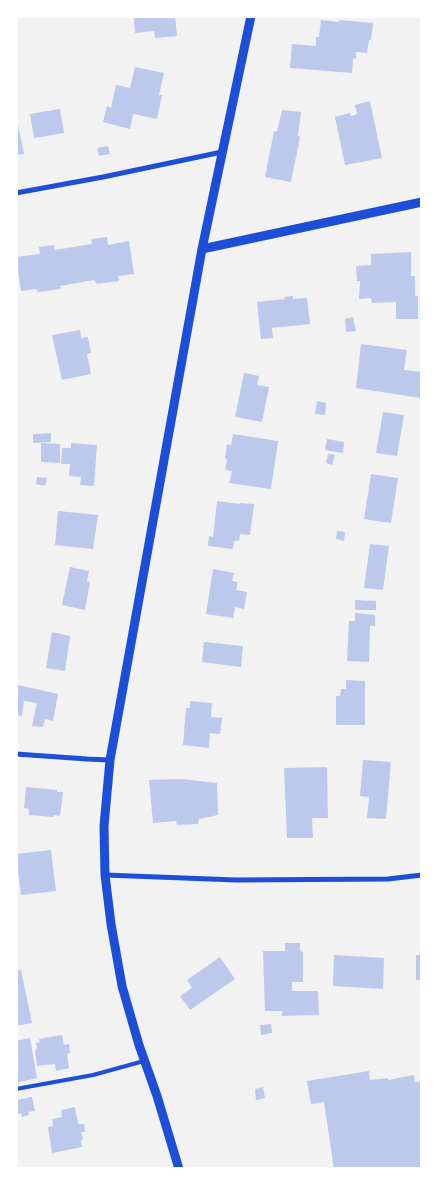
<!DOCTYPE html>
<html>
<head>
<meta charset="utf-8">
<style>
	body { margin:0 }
	#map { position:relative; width:438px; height:1185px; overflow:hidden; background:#f2f2f2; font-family:Commissioner,sans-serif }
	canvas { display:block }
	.frame { position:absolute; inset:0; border:18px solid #fff; pointer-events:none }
</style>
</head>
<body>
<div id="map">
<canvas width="438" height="1185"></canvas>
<div class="frame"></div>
</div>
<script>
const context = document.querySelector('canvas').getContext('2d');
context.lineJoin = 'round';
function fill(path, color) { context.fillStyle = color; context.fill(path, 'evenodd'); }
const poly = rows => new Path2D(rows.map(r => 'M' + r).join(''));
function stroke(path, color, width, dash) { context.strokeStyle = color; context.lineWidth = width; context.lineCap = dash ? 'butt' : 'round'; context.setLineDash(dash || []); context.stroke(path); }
fill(poly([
	[144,16,175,16,177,36,155,38,154,31,135,33,134,18],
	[321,20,339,22,339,20,373,23,371,40,369,40,367,53,356,52,356,59,353,58,352,73,290,68,292,44,316,46,316,37,319,37],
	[135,67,164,73,159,95,162,95,157,119,133,114,130,129,103,122,107,106,111,108,116,85,130,88],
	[370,101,382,158,345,165,335,117,350,113,351,116,357,114,355,105],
	[60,109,64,133,34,138,30,114],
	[282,110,301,112,298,136,300,137,291,182,265,177,274,131,277,132],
	[16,120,17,120,24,154,16,155],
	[108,146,110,154,99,156,97,148],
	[107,237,108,245,129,241,134,274,118,276,119,281,97,284,94,280,60,286,61,289,38,292,36,289,21,291,16,257,40,254,39,247,54,245,55,250,92,244,91,239],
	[411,252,411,276,415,276,415,296,418,296,418,319,396,319,396,302,372,303,371,298,359,299,360,281,357,281,356,266,371,265,371,254],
	[293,296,293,299,307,298,310,324,272,328,273,338,261,339,257,302,285,299,284,297],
	[353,317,356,331,346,332,345,319],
	[80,330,81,338,88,337,91,353,87,354,91,374,62,380,52,335],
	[361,344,407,350,404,370,422,372,422,384,420,398,356,388],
	[244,373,259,376,257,385,269,387,262,422,235,417],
	[317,401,326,403,325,415,315,414],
	[383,412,404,415,397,456,376,453],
	[51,433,51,442,33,443,33,434],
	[233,434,278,441,271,489,229,483,232,471,225,470,227,459,225,458,227,444,231,445],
	[327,439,344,442,343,453,325,450],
	[41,443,60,444,60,463,41,462],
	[71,443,97,445,94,486,80,485,81,477,69,476,70,464,61,464,62,448,71,448],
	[328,454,335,455,332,465,326,463],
	[371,474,398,478,391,523,364,519],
	[37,477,47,478,45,486,36,484],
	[217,501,239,504,240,503,254,504,250,535,240,534,239,541,234,541,233,549,208,546,209,536,213,537],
	[58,511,98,515,93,549,55,545],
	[337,531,345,532,344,541,336,539],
	[370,544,389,546,383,590,364,588],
	[70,567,89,571,87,581,90,582,85,610,62,605],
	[213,569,234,573,232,581,238,582,236,590,247,592,244,609,235,607,233,618,206,614],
	[355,600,376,601,376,610,355,610],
	[355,613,375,615,375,626,370,626,369,662,347,661,349,621,355,621],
	[52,632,70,636,65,671,46,668],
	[204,642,243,646,241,667,202,662],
	[346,680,365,681,365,725,336,725,336,696,340,696,341,689,346,689],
	[18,685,58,694,53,721,45,719,43,727,32,726,37,703,24,701,22,716,16,715,16,694],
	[190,701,212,703,211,717,222,718,220,734,210,733,209,748,183,745,186,708,190,708],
	[363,760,391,762,386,819,367,818,369,797,360,796],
	[327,767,328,818,312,818,313,838,287,838,284,768],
	[182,779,217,783,218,815,199,819,198,824,177,825,176,821,153,823,149,780],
	[26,787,57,790,57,792,63,792,60,816,54,815,54,817,29,815,29,809,24,808],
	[51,850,56,891,21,895,16,854],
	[285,943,300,943,300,951,303,952,303,982,292,982,292,991,318,991,319,1015,282,1016,282,1011,265,1011,263,951,285,951],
	[334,955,384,958,383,989,333,986],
	[416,955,422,955,422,980,416,980],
	[220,957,235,979,190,1010,180,996,192,988,187,980],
	[21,970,32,1023,16,1026,16,971],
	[271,1024,272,1033,261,1035,260,1025],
	[62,1035,64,1045,69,1044,70,1053,67,1054,69,1068,56,1071,55,1064,37,1066,35,1051,37,1048,36,1043,40,1042,39,1039],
	[30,1038,37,1078,16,1083,16,1041],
	[369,1071,370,1080,388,1078,388,1080,414,1075,415,1082,422,1081,422,1169,334,1169,324,1102,311,1104,307,1081],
	[263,1087,265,1098,256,1100,255,1089],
	[32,1097,35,1111,28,1112,29,1115,22,1117,21,1113,16,1115,16,1100],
	[75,1107,78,1124,84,1124,85,1132,81,1132,83,1139,81,1140,82,1147,52,1153,48,1127,53,1126,52,1119,62,1117,61,1110]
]), '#bdc9ec');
stroke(poly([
	[16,1089,93,1075,144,1061]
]), '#1d4ed8', 4);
stroke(poly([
	[16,193,103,177,222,152],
	[16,754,87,759,110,760],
	[105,875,236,880,388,879,422,875]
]), '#1d4ed8', 5);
stroke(poly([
	[202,249,422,202],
	[179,1169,157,1096,139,1045,122,986,111,924,105,875,104,826,110,760,202,249,251,16]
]), '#1d4ed8', 9);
</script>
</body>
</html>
